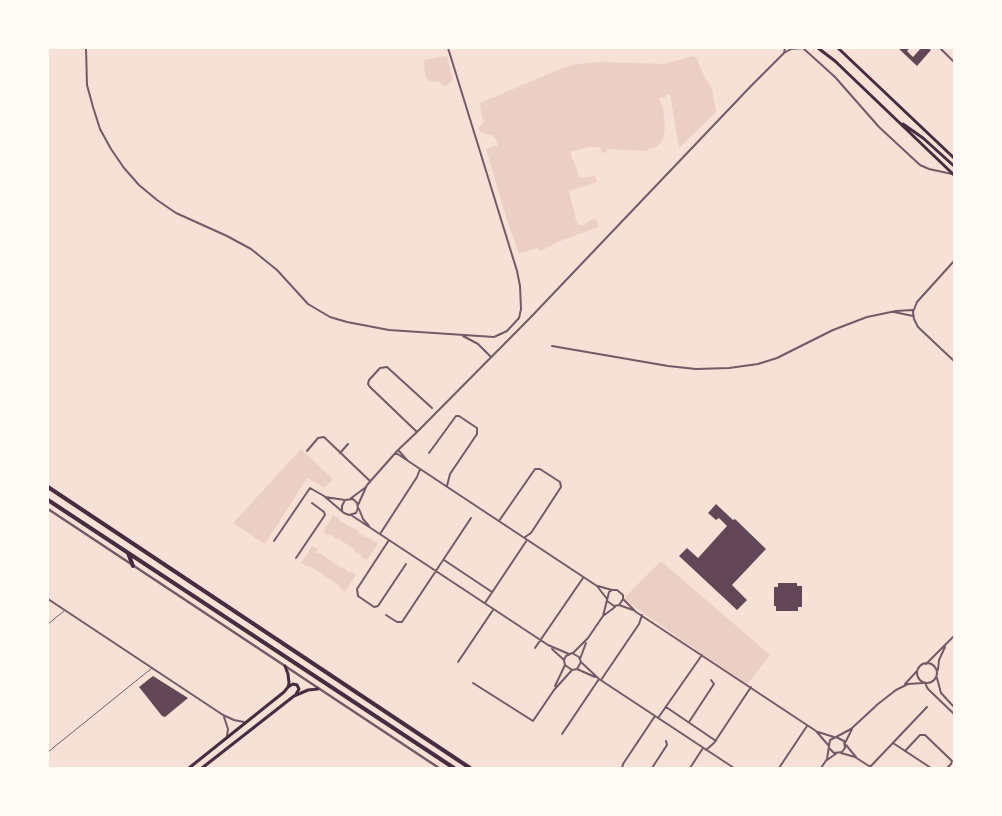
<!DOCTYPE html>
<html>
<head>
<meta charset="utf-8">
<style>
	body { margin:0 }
	#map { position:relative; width:1002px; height:816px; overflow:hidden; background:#f7e1d7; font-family:"Space Grotesk",sans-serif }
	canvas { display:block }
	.frame { position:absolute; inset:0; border:49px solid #fffaf5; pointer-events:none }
</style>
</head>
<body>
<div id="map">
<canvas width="1002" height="816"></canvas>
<div class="frame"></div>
</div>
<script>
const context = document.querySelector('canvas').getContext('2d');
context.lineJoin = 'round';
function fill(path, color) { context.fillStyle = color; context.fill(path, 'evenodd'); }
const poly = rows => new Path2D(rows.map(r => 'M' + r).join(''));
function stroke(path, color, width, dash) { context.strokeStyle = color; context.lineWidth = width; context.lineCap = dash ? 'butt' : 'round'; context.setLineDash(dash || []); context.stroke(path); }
fill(poly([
	[447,56,453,80,445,87,438,81,430,82,425,76,424,60],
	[693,56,697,58,703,74,712,90,716,111,714,114,679,148,670,94,668,94,666,97,659,98,663,108,665,128,663,140,658,146,645,151,607,149,607,153,602,152,600,147,590,147,570,152,580,178,595,176,597,182,569,191,576,220,578,225,584,225,590,220,595,219,598,223,598,227,558,242,541,251,537,248,519,254,506,217,486,149,498,145,495,137,481,132,478,128,482,125,485,120,482,118,480,103,565,67,578,64,598,62,665,64],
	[301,449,333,479,324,488,307,478,265,544,233,523],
	[333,515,340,519,339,521,359,531,358,533,378,543,367,560,361,557,362,555,354,551,355,549,343,542,338,538,336,539,330,534,328,535,323,532],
	[312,546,318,549,316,552,325,556,325,557,342,568,343,567,350,573,351,571,356,575,345,592,339,587,340,586,310,566,308,567,301,563],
	[661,561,770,655,747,685,623,599]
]), '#ebcfc5');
fill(poly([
	[898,48,910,48,907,51,913,57,921,48,928,48,931,50,917,66],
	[716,504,733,520,735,519,766,549,732,585,747,600,737,610,679,556,687,548,698,558,727,526,719,518,716,520,708,513],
	[778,583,797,583,797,586,802,586,802,607,798,607,798,611,776,611,776,606,774,606,774,587,778,587],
	[153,676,188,698,165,717,162,716,139,687]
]), '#644757');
stroke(poly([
	[48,624,64,611],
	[48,752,152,668]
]), '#755966', 1);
stroke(poly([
	[86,48,87,85,93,107,100,129,111,149,124,168,139,185,157,200,176,213,227,236,251,249,277,270,308,304,330,317,347,322,389,330,494,337,507,331,519,318,521,309,520,286,517,271,448,48],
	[940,48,954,62],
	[804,49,835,77,879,127,920,165,929,169,952,174],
	[784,53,785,48],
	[954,261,917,302,913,312,914,319,918,327,954,361],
	[894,312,913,316],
	[463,336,478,344,491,357],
	[552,346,668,366,696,369,729,368,758,364,777,358,833,330,867,317,896,311,913,310],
	[417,432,370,387,368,384,369,380,380,368,387,367,432,408],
	[307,451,318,438,324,437,370,481],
	[399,451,407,460],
	[340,453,348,444],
	[396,453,597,586,607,599],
	[429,453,456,416,459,416,477,428,477,434,450,474,447,486],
	[325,497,345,500],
	[350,499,366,487],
	[358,505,367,485,398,450,417,432,529,319,751,86,784,53,791,49,803,48],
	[359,509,363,519,369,526],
	[351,515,548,645,569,654],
	[499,521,535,469,540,469,560,482,561,487,531,533,525,537],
	[380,534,417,477,420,469],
	[389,540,357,589,358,596,374,607,378,606,406,564],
	[274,541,310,488,324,496,344,513,349,515,356,513,358,508,357,503,353,499,345,500,342,506,342,511],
	[296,558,325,515,324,512,312,503],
	[444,560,492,592],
	[598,586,612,590],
	[48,599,223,715,234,720,244,722],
	[623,599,636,612,816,731,829,746],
	[485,603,527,540],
	[619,605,633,610],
	[386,615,397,622,402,622,471,518],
	[603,616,609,592,612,590,617,590,623,595,623,599,619,605,614,606,607,601],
	[535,648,583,578],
	[552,649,564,660],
	[573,653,588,638,603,616,615,607],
	[580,659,586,643],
	[458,662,493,610],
	[581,662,599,679,734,768],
	'917 673a10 10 0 1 1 20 0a10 10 0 1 1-20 0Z',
	[926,664,954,636],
	[577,669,595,677],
	[938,670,939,660,945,647],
	[937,678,941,693,954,707],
	[601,680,639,624,642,615],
	[473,683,533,721,554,690,572,670],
	[925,683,928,689,954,714],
	[905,684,917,671],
	[555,686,565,665,564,660,566,656,572,653,579,657,581,662,577,669,572,670,565,665],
	[666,707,716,741],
	[224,717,228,729,227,736],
	[658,718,702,655],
	[689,722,714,684,711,680],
	[818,732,834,737],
	[562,734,599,679],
	[836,737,851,729,878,704,896,690,908,684,923,683],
	[845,743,852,729],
	[893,743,931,768],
	[846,745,856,757],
	[706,750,714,743,751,687],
	[905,751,920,735,925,735,952,761,951,764,947,768],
	[841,753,855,757,872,768],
	[827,760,837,753],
	[870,767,927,707],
	[622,768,623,764,655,716],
	[652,768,667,745,666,741],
	[690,768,703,748],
	[779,768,807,726],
	[821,768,827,759,830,740,836,737,844,741,845,748,842,752,834,753,829,748]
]), '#755966', 2);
stroke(poly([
	[48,509,439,768]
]), '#755966', 2.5);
stroke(poly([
	[288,687,293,684,297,685,299,689,296,694],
	[189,768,284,692,288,687,289,683,288,674,285,666],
	[202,768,294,696,308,690,318,689]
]), '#4a2c40', 3);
stroke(poly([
	[818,48,835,61,954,175],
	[838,48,954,158],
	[903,124,923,138,954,166]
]), '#4a2c40', 3);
stroke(poly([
	[48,487,470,768],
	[48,500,454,768],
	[128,553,133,566]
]), '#4a2c40', 4);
</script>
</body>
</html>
